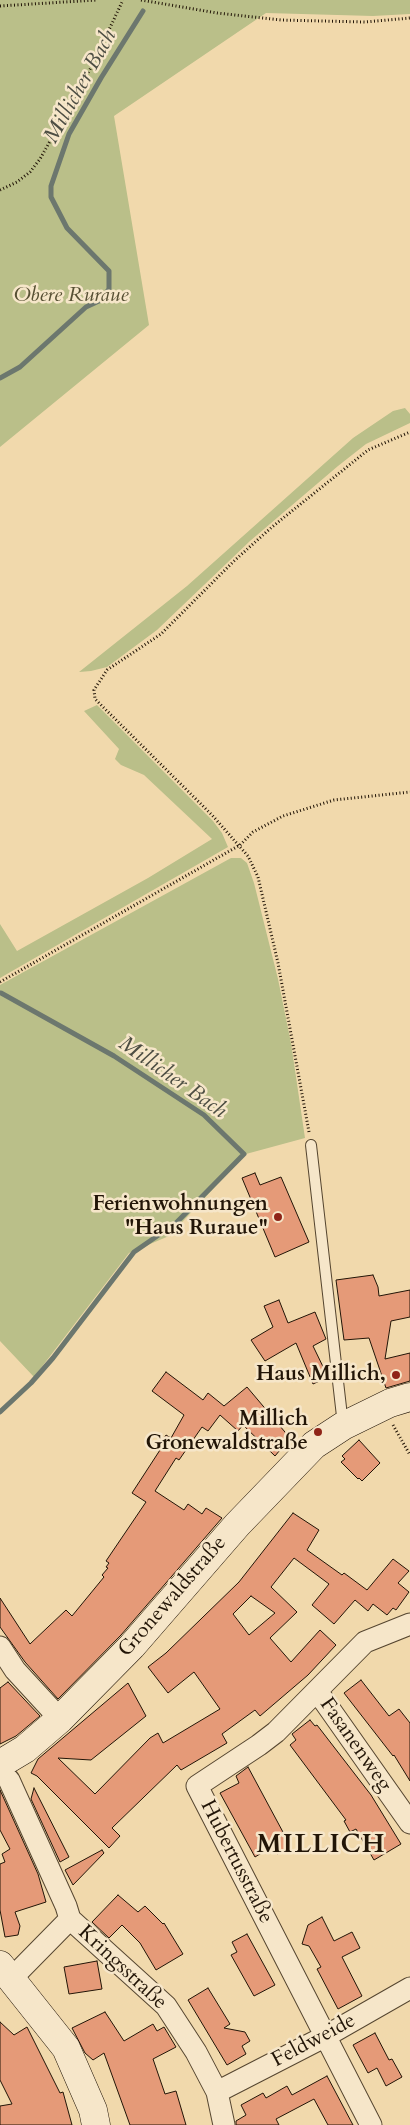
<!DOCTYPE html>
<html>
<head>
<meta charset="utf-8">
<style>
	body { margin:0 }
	canvas { display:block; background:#f1d9ac }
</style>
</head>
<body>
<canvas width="410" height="2125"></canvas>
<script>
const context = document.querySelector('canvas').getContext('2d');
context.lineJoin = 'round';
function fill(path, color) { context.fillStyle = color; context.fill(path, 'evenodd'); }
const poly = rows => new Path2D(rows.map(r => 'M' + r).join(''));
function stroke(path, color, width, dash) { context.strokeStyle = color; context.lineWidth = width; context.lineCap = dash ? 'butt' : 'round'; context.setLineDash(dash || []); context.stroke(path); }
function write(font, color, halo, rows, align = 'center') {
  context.font = font + ' Cardo,serif'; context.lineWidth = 5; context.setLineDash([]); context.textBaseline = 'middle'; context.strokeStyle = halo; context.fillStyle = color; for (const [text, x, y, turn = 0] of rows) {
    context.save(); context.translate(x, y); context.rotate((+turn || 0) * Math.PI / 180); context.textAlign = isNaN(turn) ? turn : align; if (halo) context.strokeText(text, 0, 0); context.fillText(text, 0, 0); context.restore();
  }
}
fill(poly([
	[0,0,410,0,410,14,373,16,266,13,114,116,149,325,0,447],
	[405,408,410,414,410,423,366,444,338,466,250,541,157,630,107,667,91,671,79,672,187,586,353,438,393,411],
	[97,705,213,821,222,833,228,847,0,978,0,924,17,951,148,878,212,839,144,775,121,765,115,759,119,749,84,711],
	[231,858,241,858,247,863,254,883,278,979,291,1043,305,1138,246,1154,169,1236,129,1253,34,1377,0,1341,0,985]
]), '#babf89');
stroke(poly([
	[0,378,20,367,86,307,101,300,109,289,109,271,67,228,51,197,51,186,69,134,101,78,143,11],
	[0,1412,31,1383,53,1358,134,1252,176,1223,244,1154,204,1115,114,1056,1,993]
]), '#6c776e', 5);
const building = poly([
	[255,1173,260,1185,281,1177,309,1242,275,1257,242,1178,255,1173],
	[373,1275,378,1287,379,1296,410,1290,410,1317,391,1321,385,1359,410,1353,410,1381,386,1388,369,1338,344,1340,336,1280,373,1275],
	[279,1300,288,1323,315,1312,326,1339,313,1346,328,1377,313,1384,296,1343,265,1361,251,1340,273,1327,264,1306,279,1300],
	[166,1372,203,1400,208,1393,224,1406,247,1387,290,1438,275,1456,243,1425,238,1431,220,1415,208,1431,202,1427,179,1460,176,1458,155,1491,184,1510,188,1504,202,1514,206,1508,222,1518,121,1635,58,1699,25,1662,0,1627,0,1598,30,1644,66,1610,72,1616,104,1577,102,1575,108,1568,106,1567,109,1563,106,1561,146,1502,132,1493,160,1450,158,1448,166,1435,171,1438,184,1415,152,1391,166,1372],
	[359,1440,380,1463,362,1481,359,1478,358,1479,341,1462,345,1459,342,1456,359,1440],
	[293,1513,319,1530,307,1550,342,1575,344,1573,367,1590,393,1559,409,1571,398,1583,409,1592,396,1610,393,1608,387,1615,373,1604,368,1611,355,1600,334,1624,312,1605,329,1584,294,1558,271,1587,297,1612,270,1638,291,1662,320,1630,336,1645,308,1675,260,1716,255,1710,222,1734,227,1743,181,1770,177,1765,112,1828,120,1836,109,1848,37,1776,31,1773,38,1759,128,1683,146,1716,91,1760,58,1758,95,1794,150,1738,158,1733,163,1743,220,1709,194,1672,168,1693,148,1667,166,1653,239,1582,293,1513],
	[251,1596,275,1613,249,1635,233,1614,251,1596],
	[361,1680,389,1716,399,1709,410,1723,410,1781,394,1755,393,1756,344,1693,361,1680],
	[8,1682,40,1716,16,1736,0,1744,0,1688,8,1682],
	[310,1720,315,1726,317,1725,371,1795,401,1844,374,1860,356,1829,350,1832,344,1821,346,1820,290,1745,296,1740,292,1734,310,1720],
	[248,1767,291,1847,277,1854,273,1846,255,1857,220,1793,239,1783,236,1776,248,1767],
	[34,1788,69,1857,60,1862,31,1799,34,1788],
	[0,1790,38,1874,46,1902,15,1912,20,1926,18,1935,5,1937,0,1910,0,1864,5,1862,2,1854,10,1849,0,1830,0,1790],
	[102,1850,104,1853,73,1885,65,1870,102,1850],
	[118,1895,138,1912,145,1906,163,1924,164,1923,183,1954,156,1970,140,1943,122,1925,109,1938,92,1922,118,1895],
	[322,1917,334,1941,352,1932,360,1948,342,1957,362,1996,338,2009,317,1969,321,1967,309,1946,302,1944,308,1925,322,1917],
	[247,1934,275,1985,254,1996,231,1955,237,1952,232,1942,247,1934],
	[97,1961,102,1989,69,1994,64,1967,97,1961],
	[208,1988,230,2024,224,2028,245,2032,250,2041,242,2046,246,2054,227,2065,188,2000,208,1988],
	[105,2012,124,2041,153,2024,157,2031,164,2027,176,2047,153,2059,165,2094,176,2091,186,2125,130,2125,104,2053,93,2060,85,2053,72,2028,105,2012],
	[0,2022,14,2035,27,2027,60,2093,63,2092,72,2125,0,2125,0,2106,12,2104,0,2080,0,2022],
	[375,2033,389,2060,392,2059,402,2077,386,2086,377,2068,368,2073,353,2045,375,2033],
	[327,2076,353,2125,328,2125,314,2099,276,2119,279,2125,236,2125,236,2121,246,2115,241,2105,263,2093,266,2098,287,2086,292,2095,327,2076]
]);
fill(building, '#e59a78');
stroke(building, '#221507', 1);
const lane = poly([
	[311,1145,343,1425]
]);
const street = poly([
	[0,1647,15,1670,60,1719],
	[317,1691,410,1823],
	[9,1780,66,1906,70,1919,166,2006,196,2052,217,2092,224,2125],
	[12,1978,70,1919],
	[217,2092,326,2036,410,1988],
	[371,2125,197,1786,259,1745,276,1732,365,1642,410,1624]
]);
const secondary = poly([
	[0,1764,25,1749,60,1719,132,1646,237,1525,314,1445,343,1426,390,1403,410,1397],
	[0,1965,66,2048,93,2110,96,2125]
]);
stroke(lane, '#564630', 12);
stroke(street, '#564630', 23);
stroke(secondary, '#221507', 29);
stroke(poly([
	[141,0,217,13,281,20,365,22,410,18],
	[0,6,97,0],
	[0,190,17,182,30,172,40,159,93,64,123,0],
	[0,982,240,845,253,832,283,816,334,800,410,792],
	[309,1132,278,963,258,877,248,856,212,815,95,699,94,690,107,670,161,634,234,561,272,527,368,450,410,432],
	[393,1425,410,1455]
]), '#221507', 3, [1, 2.5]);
stroke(lane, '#f6e6c9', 10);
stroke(street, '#f6e6c9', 21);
stroke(secondary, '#f6e6c9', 28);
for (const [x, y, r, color] of [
	[278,1217,5,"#8f2418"],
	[396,1375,5,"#8f2418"],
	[318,1432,5,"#8f2418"]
]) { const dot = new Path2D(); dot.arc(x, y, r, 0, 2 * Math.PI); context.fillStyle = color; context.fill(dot); stroke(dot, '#f6e6c9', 2); }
write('italic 21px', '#575034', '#f6e6c9', [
	["Obere Ruraue",71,296]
]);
write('bold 21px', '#221507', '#f6e6c9', [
	["Ferienwohnungen",268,1205],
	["\"Haus Ruraue\"",268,1229],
	["Haus Millich,",386,1375],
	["Millich",308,1420],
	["Gronewaldstraße",308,1444]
], 'right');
write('21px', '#221507', '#f6e6c9', [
	["Gronewaldstraße",173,1597,-49],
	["Fasanenweg",355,1745,55],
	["Hubertusstraße",236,1862,63],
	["Kringsstraße",122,1968,43],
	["Feldweide",314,2041,-28]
]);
write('italic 22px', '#4d4e43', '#f6e6c9', [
	["Millicher Bach",81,87,-61],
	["Millicher Bach",172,1078,35]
]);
context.letterSpacing = '1px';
write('bold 26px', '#221507', '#f6e6c9', [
	["MILLICH",321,1846]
]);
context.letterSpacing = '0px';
</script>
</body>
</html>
